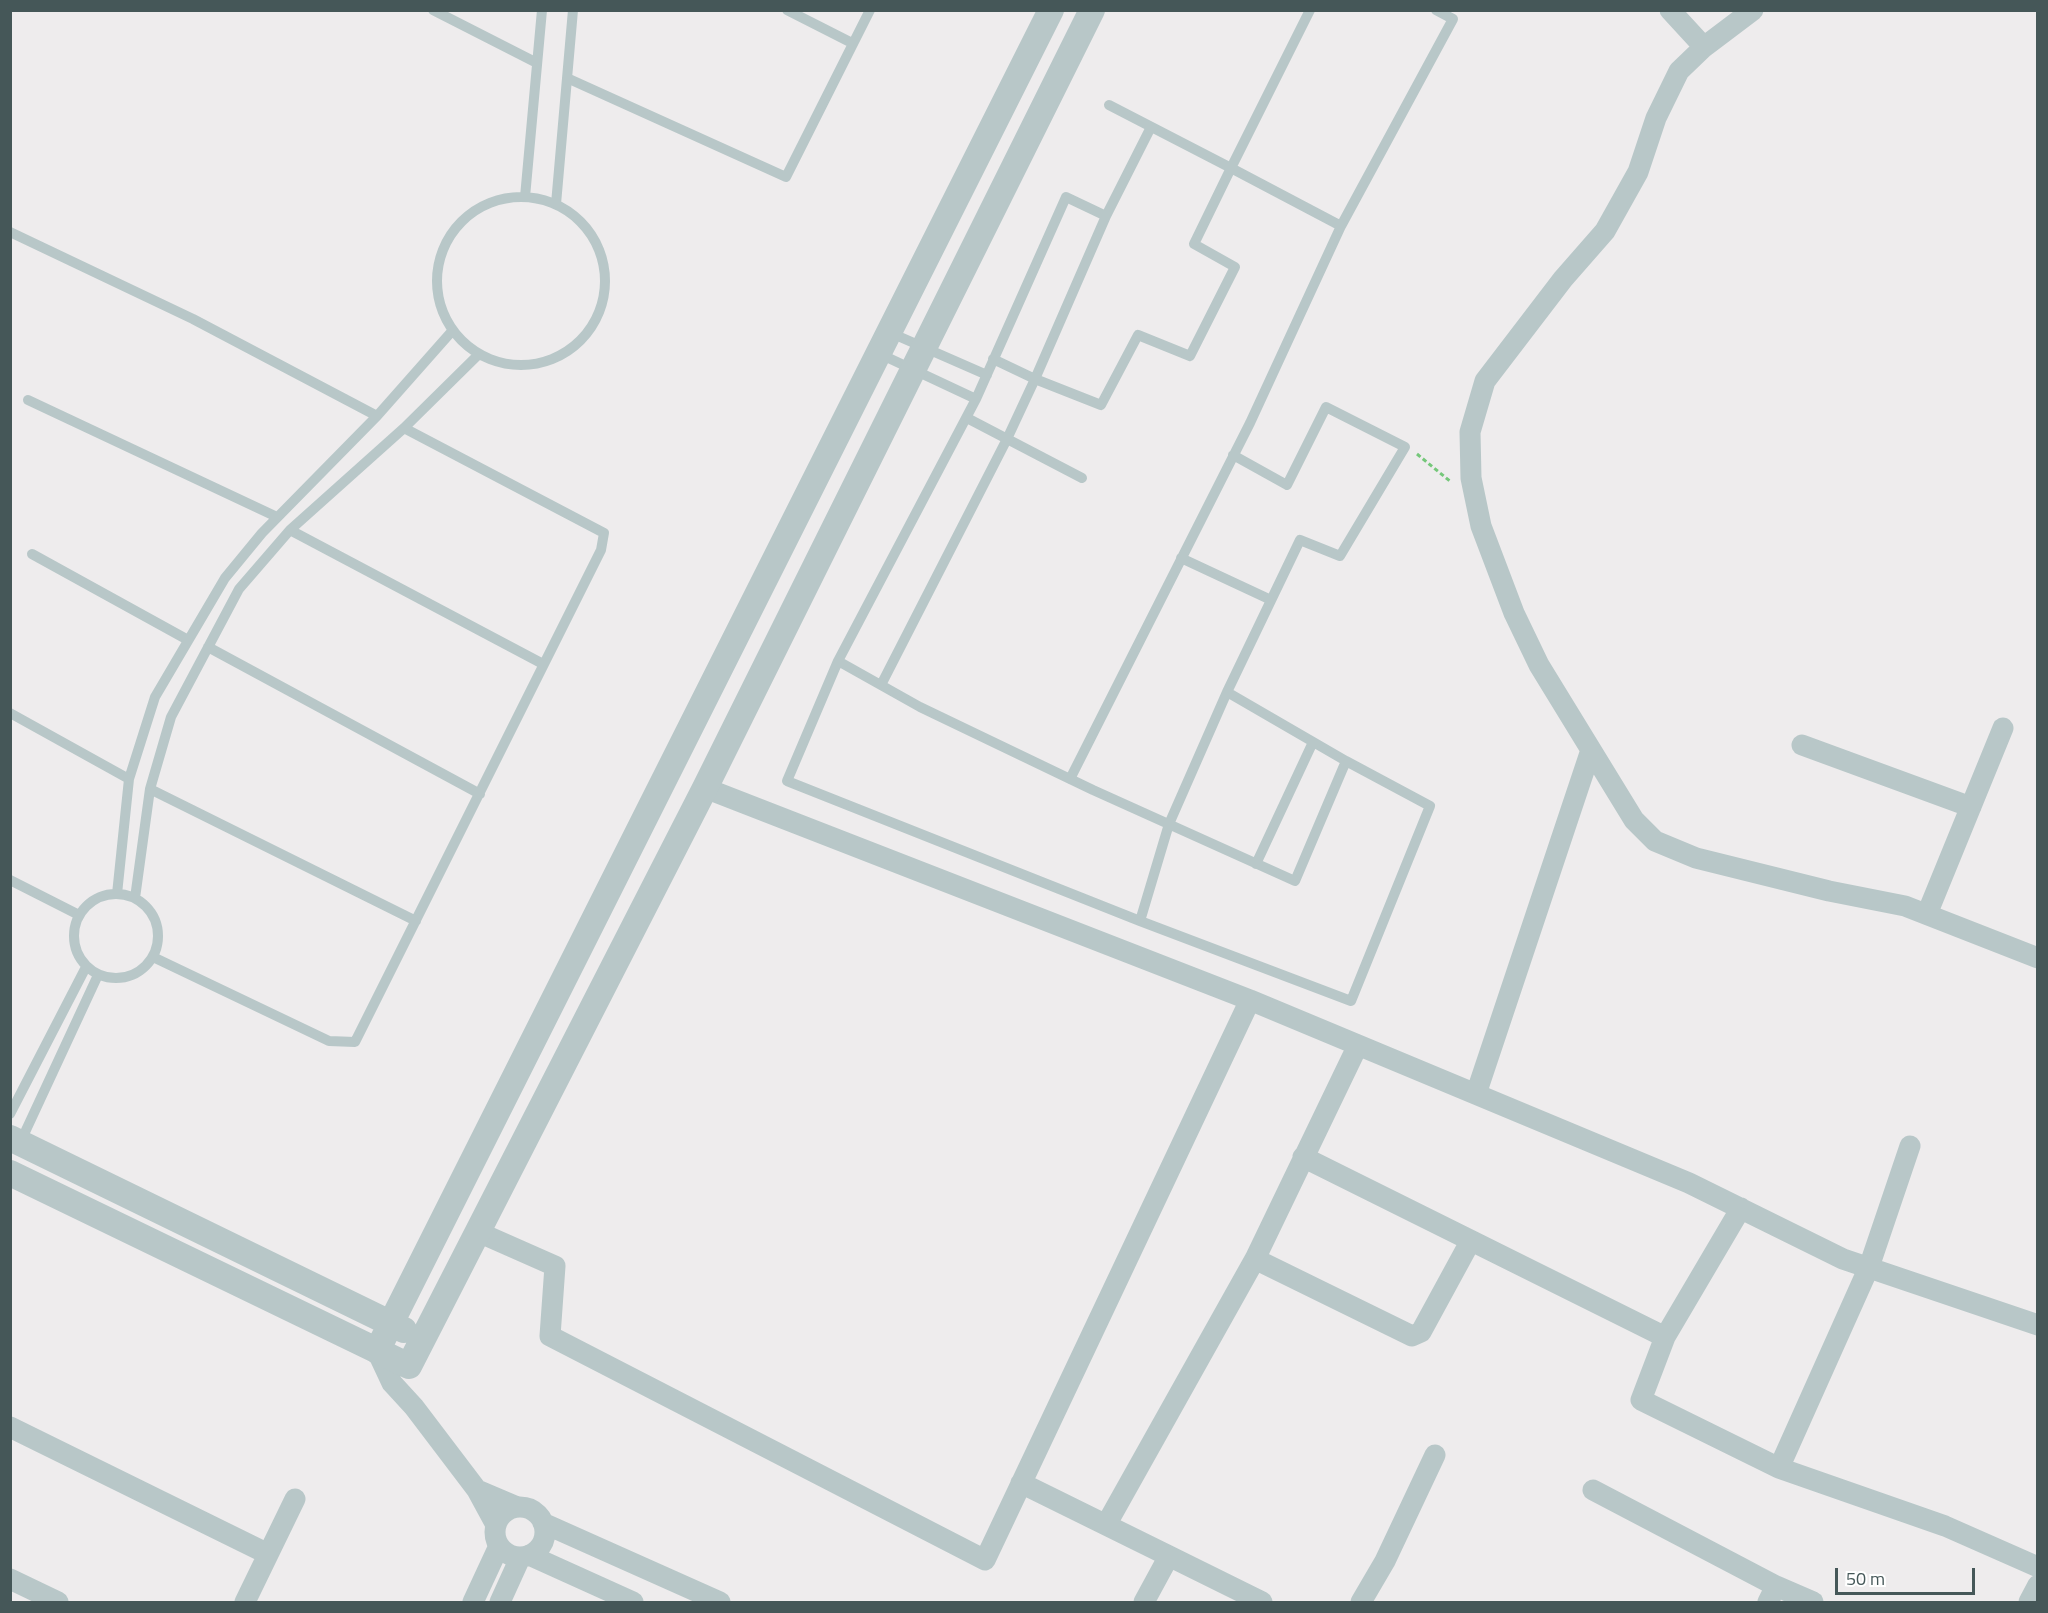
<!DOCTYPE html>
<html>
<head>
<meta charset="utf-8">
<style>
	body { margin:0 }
	#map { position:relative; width:2048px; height:1613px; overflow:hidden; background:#eeeced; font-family:"Titillium Web",sans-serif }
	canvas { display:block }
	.frame { position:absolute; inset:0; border:12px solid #455758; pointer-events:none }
	.scale { position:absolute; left:1835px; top:1568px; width:140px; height:27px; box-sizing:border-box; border:3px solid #455758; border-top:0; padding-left:8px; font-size:18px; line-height:21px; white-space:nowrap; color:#455758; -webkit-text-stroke:4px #fff; paint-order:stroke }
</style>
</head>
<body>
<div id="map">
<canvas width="2048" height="1613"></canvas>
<div class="frame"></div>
<div class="scale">50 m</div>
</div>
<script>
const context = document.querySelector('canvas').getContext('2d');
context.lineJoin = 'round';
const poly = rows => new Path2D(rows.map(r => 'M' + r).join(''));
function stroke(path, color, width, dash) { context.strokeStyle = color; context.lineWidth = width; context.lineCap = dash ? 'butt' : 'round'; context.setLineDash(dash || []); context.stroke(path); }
stroke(poly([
	[1417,454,1451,482]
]), '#75c77a', 3, [4.5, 3]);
stroke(poly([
	[433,10,537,63],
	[787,10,852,43],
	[567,78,786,177,870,10],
	[1109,105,1231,168,1310,10],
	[1151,127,1106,216,1066,197,976,399,838,661,920,707,1093,790,1295,881,1346,761,1227,692],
	[525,197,542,10],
	'437 281a84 84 0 1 1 168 0a84 84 0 1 1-168 0Z',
	[556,204,573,10],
	[1106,216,1035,379,1101,405,1138,335,1190,356,1235,267,1194,244,1231,168,1341,226],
	[10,232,193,319,377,416],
	[891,333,987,375],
	[880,354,976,399],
	[28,400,277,517],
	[967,418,1082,478],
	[290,530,543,664],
	[32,554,188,640],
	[1181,558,1271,600],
	[208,647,480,794],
	[838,661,787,781,1140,921,1351,1001,1430,806,1346,761],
	[881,685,1007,439,1035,379,993,359],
	[10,713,129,779],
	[1070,779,1250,423,1341,226,1453,19,1436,10],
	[150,789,416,921],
	[1256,864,1313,742],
	[10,880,79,915],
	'74 936a42 42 0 1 1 84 0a42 42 0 1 1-84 0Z',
	[117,894,129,779,155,697,225,578,262,533,377,416,453,330],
	[135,898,150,789,171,717,239,589,290,530,404,428,479,354],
	[1140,921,1169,824,1227,692,1300,540,1340,556,1405,447,1326,407,1287,485,1233,455],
	[153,957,329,1041,355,1042,601,550,604,533,404,428],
	[10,1114,86,967],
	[20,1143,98,975]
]), '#b8c7c8', 10);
stroke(poly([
	[1670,10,1704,47,1679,71,1656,118,1638,172,1605,231,1563,279,1485,381,1470,432,1471,478,1481,526,1514,613,1539,665,1634,820,1655,841,1696,858,1829,891,1905,906,2038,958],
	[1704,47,1753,10],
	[1802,745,1971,807],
	[705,788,1250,1000,1689,1183,1843,1259,2038,1325],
	[1927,914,2003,728],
	[1476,1094,1591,750],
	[1303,1157,1665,1337],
	[1741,1208,1665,1337,1641,1400,1779,1468,1869,1267,1910,1146],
	[478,1232,555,1266,550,1336,985,1560,1250,1000],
	[1255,1259,1412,1336,1421,1332,1470,1242],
	[377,1351,392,1383,414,1407,477,1490],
	[10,1427,268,1554],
	[1779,1468,1945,1526,2038,1567],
	[1021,1483,1169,1556],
	[1593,1490,1776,1586],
	'495 1532a25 25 0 1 1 50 0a25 25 0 1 1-50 0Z',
	[543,1523,720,1602],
	[496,1525,477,1490,517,1507],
	[1106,1525,1255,1259,1358,1045],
	[529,1555,633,1602],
	[10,1579,58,1602],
	[245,1602,295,1499],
	[473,1602,499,1546],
	[500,1602,520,1558],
	[1144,1602,1169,1556,1262,1602],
	[1361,1602,1385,1561,1435,1455],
	[1768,1602,1776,1586,1813,1602],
	[2029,1602,2038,1585]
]), '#b8c7c8', 21);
stroke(poly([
	[10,1138,404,1330],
	[10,1173,409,1366,705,788,1092,10],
	[377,1351,1051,10]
]), '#b8c7c8', 26);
</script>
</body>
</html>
